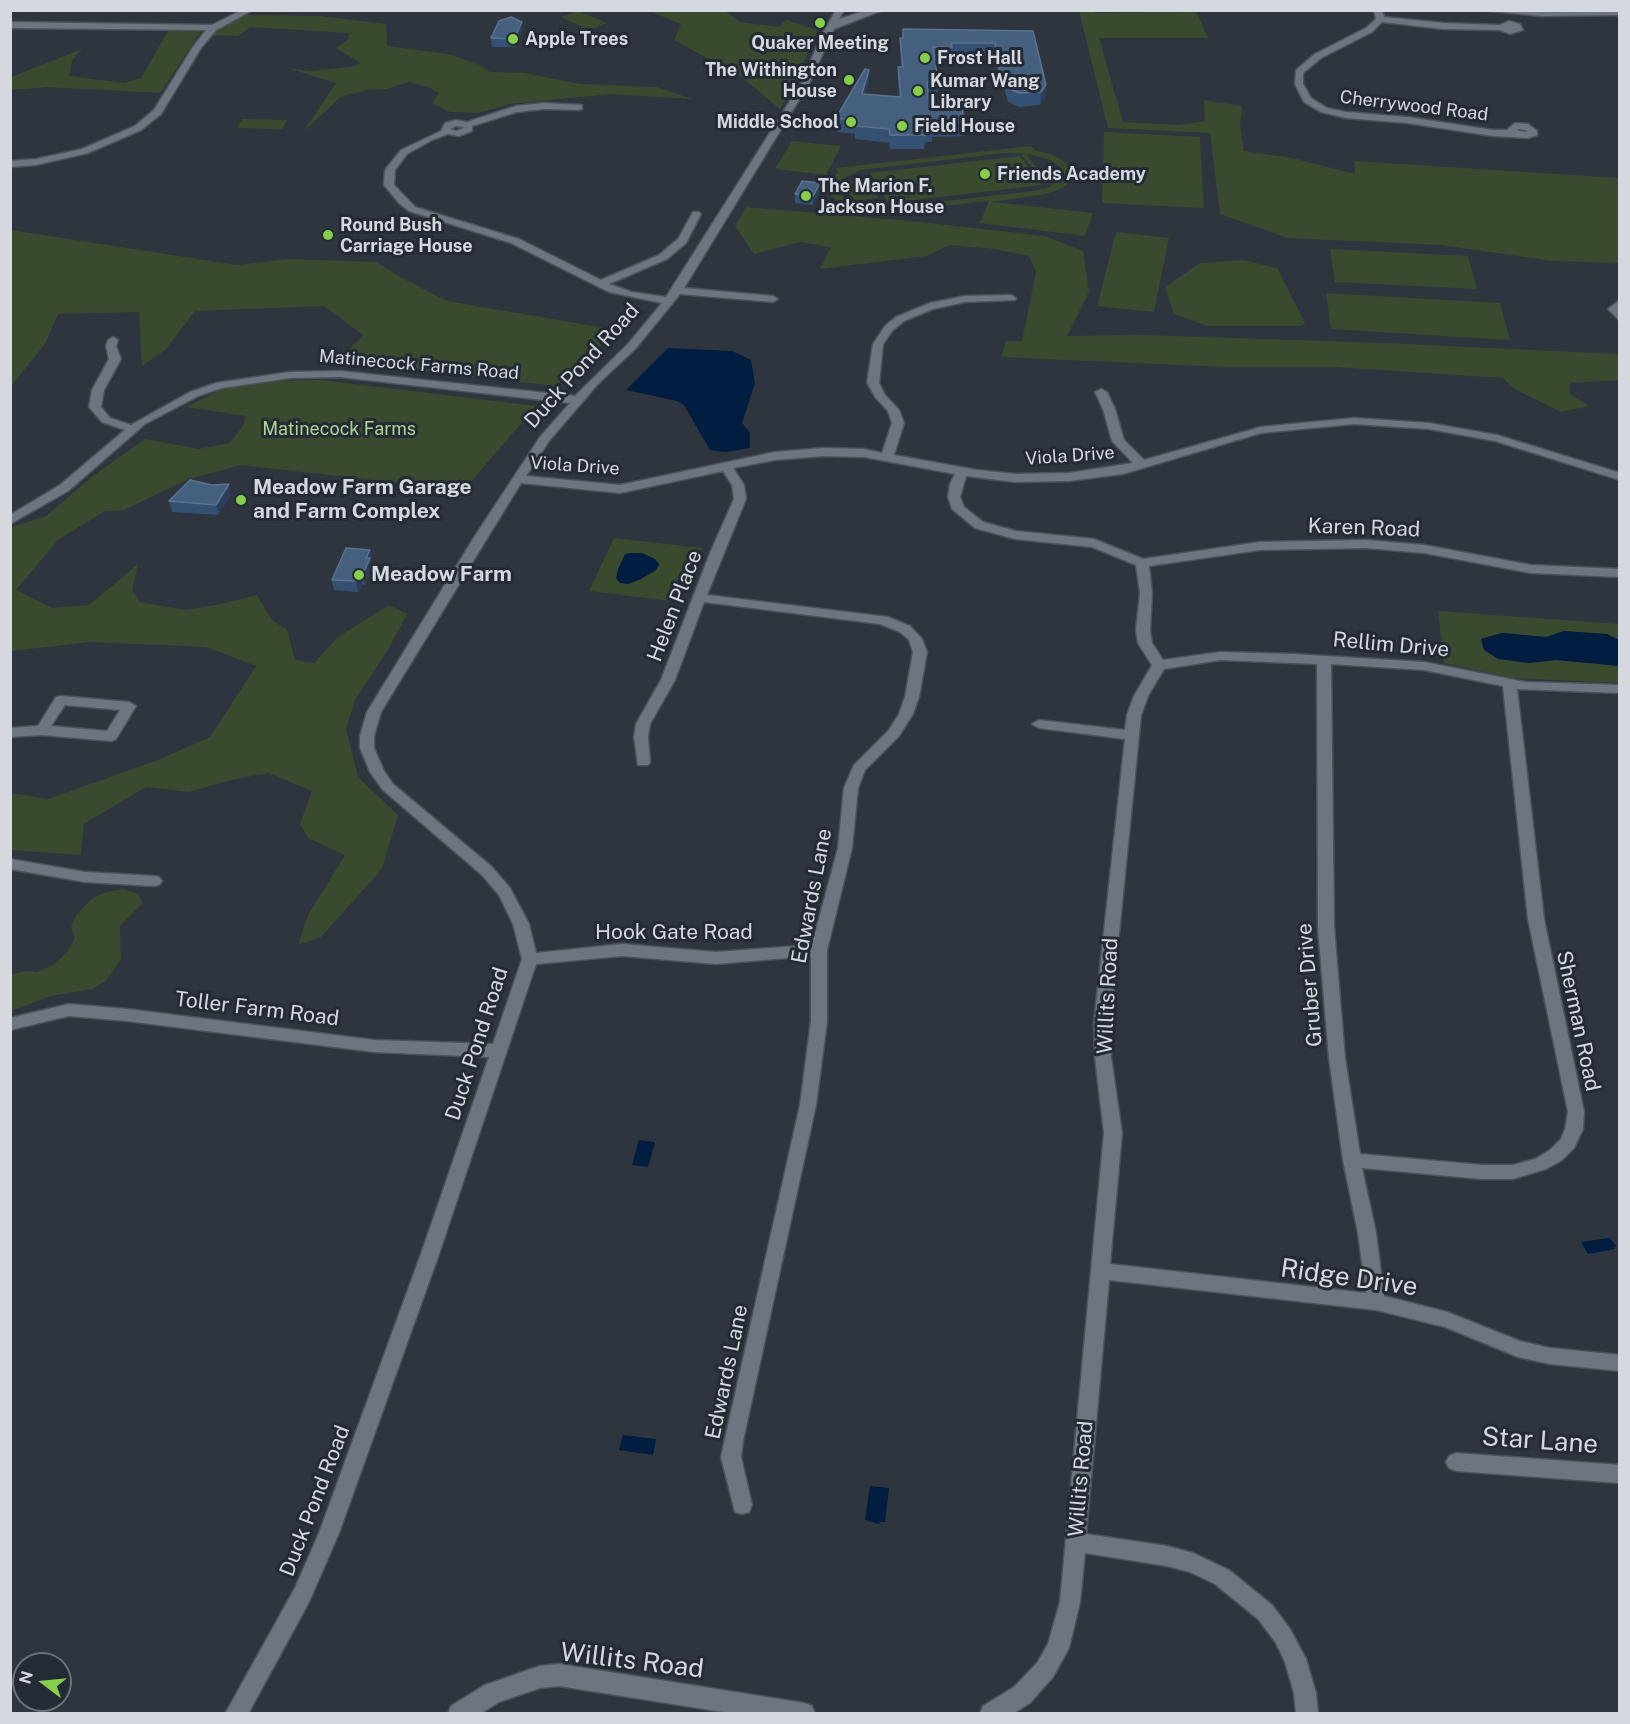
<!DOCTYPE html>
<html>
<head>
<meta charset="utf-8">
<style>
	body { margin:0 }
	#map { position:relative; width:1630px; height:1724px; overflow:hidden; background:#2e353f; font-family:"Public Sans",sans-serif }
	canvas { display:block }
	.frame { position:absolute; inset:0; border:12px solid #d4d9df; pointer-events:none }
	.north { position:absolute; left:12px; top:1652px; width:60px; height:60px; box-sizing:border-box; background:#242b35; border:2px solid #6a7179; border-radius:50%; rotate:286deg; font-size:16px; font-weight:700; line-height:24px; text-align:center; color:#d4d9df }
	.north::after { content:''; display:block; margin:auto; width:21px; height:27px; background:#86cf4b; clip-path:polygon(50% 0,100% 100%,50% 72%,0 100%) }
</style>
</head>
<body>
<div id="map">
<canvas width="1630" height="1724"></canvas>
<div class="frame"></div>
<div class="north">N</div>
</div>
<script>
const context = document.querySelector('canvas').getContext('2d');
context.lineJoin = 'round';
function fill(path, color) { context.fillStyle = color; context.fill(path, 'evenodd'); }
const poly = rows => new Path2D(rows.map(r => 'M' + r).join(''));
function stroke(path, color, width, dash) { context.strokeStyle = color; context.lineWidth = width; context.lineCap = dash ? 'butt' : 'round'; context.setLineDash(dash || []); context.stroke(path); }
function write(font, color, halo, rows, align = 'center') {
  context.font = font + ' "Public Sans",sans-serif'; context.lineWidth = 6; context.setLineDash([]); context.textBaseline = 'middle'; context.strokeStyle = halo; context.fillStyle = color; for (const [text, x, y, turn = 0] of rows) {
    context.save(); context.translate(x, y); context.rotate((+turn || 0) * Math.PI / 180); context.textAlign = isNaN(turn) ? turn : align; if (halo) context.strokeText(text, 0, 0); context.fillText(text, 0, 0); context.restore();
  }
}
fill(poly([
	[578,11,607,23,589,30,561,17],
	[649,11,725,11,740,22,779,27,786,20,818,30,794,84,780,109,743,78,674,40,681,24],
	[1079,11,1093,11,1095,13,1196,12,1208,38,1099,38,1123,122,1179,125,1205,121,1204,100,1242,106,1240,125,1244,151,1292,158,1355,174,1354,161,1619,178,1619,263,1552,261,1441,245,1288,238,1220,214,1210,133,1108,128],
	[246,15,320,16,386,24,387,46,448,54,480,65,490,72,524,73,581,84,657,87,692,99,611,94,510,104,478,113,450,112,432,103,439,93,428,87,409,82,387,89,367,90,342,96,303,132,336,83,287,68,310,71,351,67,361,63,336,48,348,39,349,33,250,27,238,36,211,35,217,29],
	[168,31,201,31,160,93,48,87,11,90,11,77,82,49,72,61,69,76,124,83,141,78],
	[242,119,287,120,282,129,237,128],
	[1104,132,1200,137,1204,208,1102,203],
	[792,141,841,146,826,175,775,169],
	[1031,146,1034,150,1051,154,1065,162,1072,171,1071,180,1062,188,1046,194,992,202,1093,213,1085,236,980,223,989,201,874,213,843,206,827,192,828,182,838,173,836,168],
	[1004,153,1027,154,1021,155,1047,185,1027,154,1051,160,1060,167,1061,178,1048,188,1033,191,885,208,866,207,850,202,837,191,837,187,842,179,861,170],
	[1020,156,1042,185,888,203,870,173],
	[866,179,878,198,856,201,846,190,849,189,845,182],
	[746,207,921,222,1045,236,1083,251,1089,292,1067,336,1143,335,1384,343,1619,354,1619,380,1570,383,1570,394,1589,406,1561,412,1514,389,1503,378,1335,367,1226,367,1001,357,1006,341,1022,341,1036,272,1029,256,994,249,950,245,926,256,820,269,831,247,800,242,754,254,735,226],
	[11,230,237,265,287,259,377,262,400,277,447,301,617,330,556,386,337,362,363,335,324,306,195,311,165,350,142,366,139,312,58,314,45,344,11,386],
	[1116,232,1169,238,1154,312,1097,306],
	[1330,249,1468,256,1477,289,1335,282],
	[1243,260,1277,268,1305,323,1302,326,1208,326,1174,314,1165,287,1200,263],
	[1326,293,1500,303,1510,340,1331,329],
	[321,380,536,406,464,490,241,465,189,479,124,510,105,511,58,540,16,590,52,608,89,605,138,564,132,590,140,602,186,610,221,604,257,595,272,620,287,630,295,660,314,663,338,637,389,605,407,614,389,648,355,700,346,729,358,777,398,815,382,869,321,937,298,945,308,915,345,855,308,838,300,824,312,791,268,773,231,780,189,792,146,787,84,824,81,855,11,850,11,793,48,799,158,760,210,737,256,666,206,647,90,642,12,651,11,660,10,528,46,516,94,475,145,439,198,449,230,443,243,426,246,416,186,407,224,388,281,381],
	[614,538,702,548,679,602,589,591],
	[649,557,655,559,655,570,639,580,618,569,624,561],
	[1438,611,1619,624,1619,640,1607,634,1564,631,1546,637,1502,633,1481,639,1529,663,1557,660,1619,666,1619,683,1512,678,1444,663],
	[124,889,138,894,143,903,120,926,121,959,106,981,92,989,51,996,11,1011,11,975,25,971,37,972,55,964,69,950,75,937,71,927,77,914,93,898,106,892]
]), '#394a2e');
fill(poly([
	[668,348,732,351,751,360,755,383,742,423,750,433,750,448,726,452,710,450,684,405,677,401,626,390],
	[630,553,642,553,655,559,659,564,656,570,639,580,628,584,620,583,616,578,618,569,625,554],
	[1564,631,1607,634,1619,640,1619,666,1557,660,1529,663,1498,659,1484,650,1481,639,1502,633,1546,637],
	[639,1140,655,1142,648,1167,632,1165],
	[1609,1238,1617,1246,1614,1247,1615,1249,1588,1254,1581,1242],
	[623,1435,656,1439,653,1455,619,1450],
	[870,1486,889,1488,885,1522,880,1522,879,1524,865,1520]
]), '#011d3f');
const minor = poly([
	[242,10,253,10,216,30,201,48,161,114,141,130,88,153,36,165,10,167,10,161,36,159,82,149,135,126,154,110,193,47,206,30,10,28,10,22,212,25,242,10],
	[836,10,844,10,839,19,868,10,883,10,834,29,810,82,684,288,773,296,778,299,773,302,680,294,636,348,597,385,549,441,526,476,620,485,775,452,823,448,864,449,882,453,892,423,888,411,876,398,867,383,873,344,885,326,896,317,930,303,965,296,1011,295,1016,298,1015,300,965,302,933,309,904,321,893,330,883,344,879,383,885,395,899,410,904,423,894,455,977,470,1015,474,1069,473,1133,463,1112,441,1103,409,1095,392,1101,389,1107,392,1115,409,1124,440,1144,460,1261,427,1354,418,1429,423,1497,435,1620,473,1620,480,1495,441,1429,429,1354,424,1261,433,1123,474,1069,481,1015,482,966,476,960,497,964,507,983,522,1016,531,1094,539,1143,559,1260,542,1366,540,1424,545,1531,565,1620,569,1620,577,1531,573,1424,553,1366,548,1260,550,1149,566,1152,593,1150,630,1152,643,1163,660,1221,652,1293,654,1424,662,1525,682,1620,685,1620,693,1517,689,1544,919,1584,1112,1583,1129,1574,1148,1562,1160,1546,1169,1513,1179,1482,1179,1362,1168,1376,1233,1384,1296,1447,1312,1520,1341,1550,1348,1620,1355,1620,1371,1550,1364,1518,1357,1445,1327,1376,1310,1109,1280,1086,1534,1167,1546,1193,1553,1229,1570,1272,1605,1290,1629,1306,1659,1316,1693,1318,1714,1296,1714,1294,1693,1285,1662,1276,1643,1258,1619,1215,1584,1190,1572,1167,1566,1085,1553,1080,1602,1069,1648,1053,1677,1030,1703,1012,1714,980,1714,983,1706,1014,1687,1037,1663,1048,1644,1060,1602,1104,1133,1095,1057,1094,1023,1125,739,1039,728,1032,724,1039,720,1125,730,1127,715,1134,696,1152,665,1138,643,1136,630,1140,593,1136,565,1092,547,1015,539,975,528,952,509,948,497,950,484,955,474,864,457,823,456,775,460,733,468,744,485,746,499,707,595,888,617,910,626,922,639,927,652,919,697,913,714,899,736,865,770,858,788,852,848,827,950,827,1021,816,1105,743,1441,741,1457,752,1505,749,1512,742,1514,735,1512,721,1457,800,1105,811,1021,811,956,716,964,622,956,536,964,439,1254,339,1533,309,1602,248,1714,225,1714,295,1588,319,1533,421,1254,489,1057,374,1052,127,1021,69,1016,10,1030,10,1018,69,1004,127,1009,374,1040,493,1044,522,959,513,924,499,895,482,875,383,790,370,772,360,748,360,736,367,712,473,539,540,437,570,403,340,377,290,378,222,388,198,396,145,424,68,491,10,524,10,515,60,485,125,430,102,422,89,407,92,390,109,359,106,346,108,340,113,337,118,340,116,346,121,359,104,390,101,407,110,418,131,425,190,392,216,383,290,372,340,371,575,396,628,344,662,303,609,292,511,243,409,211,399,203,384,185,385,170,401,150,441,131,445,123,456,120,467,122,516,106,544,103,582,105,582,109,579,110,544,109,517,112,472,126,472,131,459,136,448,134,432,140,407,154,395,170,394,185,415,207,519,239,601,280,659,255,678,239,693,212,699,212,701,214,686,243,667,259,609,284,632,292,666,297,802,82,821,36,836,10],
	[456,126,463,127,464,128,456,131,450,129,456,126],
	[723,471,732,485,734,499,710,553,661,680,636,724,634,737,638,765,648,765,650,762,648,737,650,724,675,680,704,602,880,624,900,632,909,640,913,652,905,697,899,714,889,730,854,765,844,788,838,848,812,945,716,952,622,944,536,953,529,924,510,888,492,867,393,784,384,771,374,748,374,736,381,712,521,483,620,493,723,471],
	[1221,660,1317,664,1318,927,1329,1058,1343,1160,1358,1233,1366,1293,1110,1264,1122,1133,1111,1057,1110,1023,1141,715,1148,696,1164,669,1221,660],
	[1331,664,1424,670,1503,686,1528,919,1568,1112,1565,1129,1561,1139,1550,1150,1535,1159,1513,1165,1482,1165,1360,1154,1345,1058,1334,927,1331,664],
	[1374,10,1382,10,1384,17,1443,23,1500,25,1509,21,1520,24,1523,30,1510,34,1500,30,1443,29,1382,22,1372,32,1321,58,1303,73,1303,84,1311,98,1327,108,1346,112,1407,117,1493,130,1507,130,1515,123,1528,124,1537,131,1537,135,1528,138,1493,136,1407,123,1346,118,1321,112,1304,102,1295,84,1296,70,1315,54,1366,28,1376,19,1374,10],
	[1517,129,1525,130,1528,132,1519,131,1517,129],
	[1481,10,1620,10,1620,15,1542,16,1481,10],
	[1620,300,1619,309,1620,321,1608,309,1620,300],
	[61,696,129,702,136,706,116,739,111,741,42,735,10,737,10,728,38,726,56,697,61,696],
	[65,705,120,710,107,731,51,726,65,705],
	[10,859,85,872,154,876,159,877,162,881,159,885,154,886,85,882,10,869,10,859],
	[1456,1453,1620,1465,1620,1483,1456,1471,1449,1468,1446,1462,1449,1456,1456,1453],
	[559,1664,804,1703,812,1706,815,1714,736,1714,559,1686,540,1688,499,1702,480,1714,448,1714,451,1706,485,1685,540,1666,559,1664]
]);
stroke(minor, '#4b525a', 3);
fill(minor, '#6d7580');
fill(poly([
	[903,29,1033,31,1046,85,1045,99,1040,105,1019,107,1008,102,1003,84,1000,84,994,56,951,56,951,60,935,60,938,82,937,96,928,96,929,105,964,123,964,136,932,137,932,142,925,142,924,149,890,149,889,143,855,139,855,134,836,132,836,118,869,83,865,94,899,97,898,80,898,67,901,67,900,51,900,38,902,38],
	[522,31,515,47,492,47,491,38],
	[820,183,820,192,813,205,795,203,795,194],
	[231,494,219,515,172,512,169,501],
	[370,550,372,568,365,585,362,584,358,592,334,590,332,580]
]), '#345073');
fill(poly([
	[522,22,522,31,515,47,514,39],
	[869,70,869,83,861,108,862,94],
	[1046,85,1045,99,1040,105,1041,92],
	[820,183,820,192,813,205,813,196],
	[229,484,231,494,219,515,216,505],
	[370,550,372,568,365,585,363,574,366,558],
	[360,574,362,584,358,592,356,581]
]), '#2a3f59');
const building = poly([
	[511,17,522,22,514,39,491,38,499,21,511,17],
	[903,29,1033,31,1046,85,1041,92,1020,93,1009,89,1004,71,1000,71,995,43,951,43,952,47,933,47,938,82,927,82,929,105,962,105,964,123,932,123,933,129,924,129,925,135,890,135,889,129,856,126,858,121,836,118,865,69,869,70,862,94,901,97,898,67,903,67,900,38,903,38,903,29],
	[802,181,820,183,813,196,795,194,802,181],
	[190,480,212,485,229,484,216,505,169,501,190,480],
	[346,548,370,550,366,558,370,558,363,574,360,574,356,581,332,580,346,548]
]);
fill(building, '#455f7f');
stroke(building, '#5c728e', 1.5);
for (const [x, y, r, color] of [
	[820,23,6,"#86cf4b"],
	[513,39,6,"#86cf4b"],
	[925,58,6,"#86cf4b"],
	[849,80,6,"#86cf4b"],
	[918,91,6,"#86cf4b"],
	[851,122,6,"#86cf4b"],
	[902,126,6,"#86cf4b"],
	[985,174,6,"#86cf4b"],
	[806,196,6,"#86cf4b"],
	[328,235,6,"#86cf4b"],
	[241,500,6,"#86cf4b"],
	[359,575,6,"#86cf4b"]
]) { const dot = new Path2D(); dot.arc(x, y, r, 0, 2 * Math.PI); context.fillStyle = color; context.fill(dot); stroke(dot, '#242b35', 2); }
write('bold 18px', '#d4d9df', '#242b35', [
	["Apple Trees",525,39],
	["Quaker Meeting",820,43,"center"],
	["Frost Hall",937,58],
	["The Withington",837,70,"right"],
	["House",837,91,"right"],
	["Kumar Wang",930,81],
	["Library",930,102],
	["Middle School",839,122,"right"],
	["Field House",914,126],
	["Friends Academy",997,174],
	["The Marion F.",818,186],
	["Jackson House",818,207],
	["Round Bush",340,225],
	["Carriage House",340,246]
], 'left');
write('18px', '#d4d9df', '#242b35', [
	["Cherrywood Road",1414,106,7],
	["Matinecock Farms Road",419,365,5],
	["Viola Drive",1070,456,-4],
	["Viola Drive",575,466,4]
]);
write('18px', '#acd690', '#242b35', [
	["Matinecock Farms",339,429]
]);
write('21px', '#d4d9df', '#242b35', [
	["Duck Pond Road",582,366,-48],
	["Karen Road",1364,528,2],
	["Helen Place",675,606,-69],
	["Rellim Drive",1391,645,5],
	["Edwards Lane",812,896,-79],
	["Hook Gate Road",674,933],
	["Gruber Drive",1310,985,-95],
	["Willits Road",1108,996,-87],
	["Toller Farm Road",257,1009,7],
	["Sherman Road",1578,1021,78],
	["Duck Pond Road",477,1044,-72],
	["Edwards Lane",727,1372,-78],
	["Willits Road",1081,1479,-85],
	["Duck Pond Road",315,1501,-69]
]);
write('bold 21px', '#d4d9df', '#242b35', [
	["Meadow Farm Garage",253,488],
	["and Farm Complex",253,512],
	["Meadow Farm",371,575]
], 'left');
write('26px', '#d4d9df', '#242b35', [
	["Ridge Drive",1349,1278,8],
	["Star Lane",1540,1441,4],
	["Willits Road",632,1661,7]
]);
</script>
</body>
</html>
